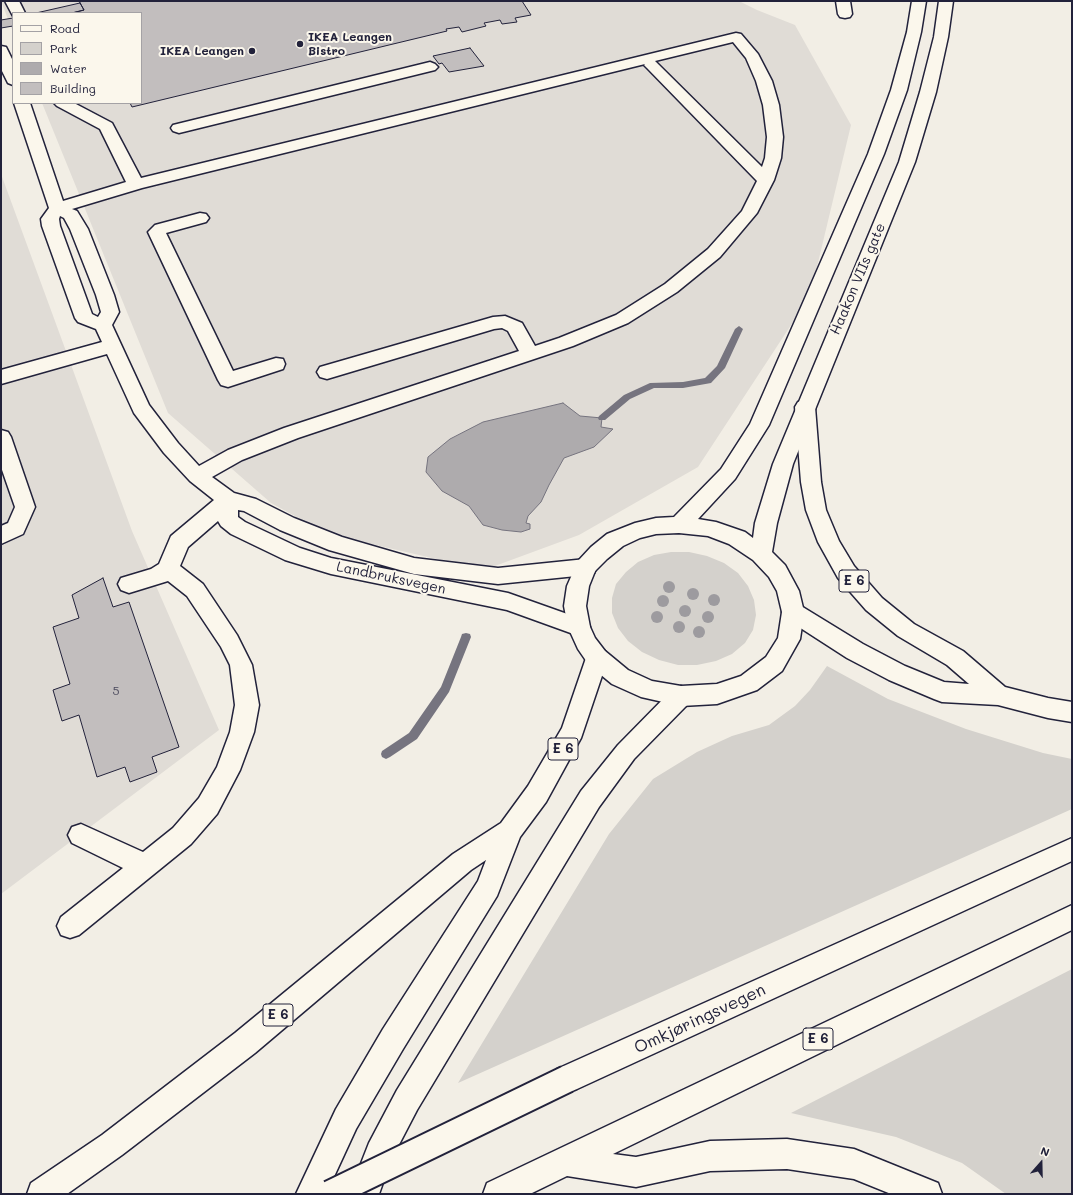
<!DOCTYPE html>
<html>
<head>
<meta charset="utf-8">
<style>
	body { margin:0 }
	#map { position:relative; width:1073px; height:1195px; overflow:hidden; background:#f2eee5; font-family:Mali,sans-serif }
	canvas { display:block }
	.frame { position:absolute; inset:0; border:2px solid #22223b; pointer-events:none }
	.legend { position:absolute; left:12px; top:12px; width:130px; height:92px; box-sizing:border-box; background:#fbf7ec; border:1px solid #a4a2a5; margin:0; padding:5px 7px; list-style:none; font-size:12px; color:#22223b }
	.legend li { display:flex; align-items:center; gap:8px; height:20px }
	.legend b { width:20px; border:1px solid #a4a2a5 }
	.north { position:absolute; left:1021px; top:1143px; width:40px; height:40px; -webkit-text-stroke:3px #fbf7ec; paint-order:stroke; rotate:20deg; font-size:11px; font-weight:700; line-height:16px; text-align:center; color:#22223b }
	.north::after { content:''; display:block; margin:auto; width:14px; height:18px; background:#22223b; clip-path:polygon(50% 0,100% 100%,50% 72%,0 100%) }
</style>
</head>
<body>
<div id="map">
<canvas width="1073" height="1195"></canvas>
<div class="frame"></div>
<ul class="legend">
<li><b style="height:5px;background:#fbf7ec"></b>Road</li>
<li><b style="height:11px;background:#d4d1cc"></b>Park</li>
<li><b style="height:11px;background:#aeabad"></b>Water</li>
<li><b style="height:11px;background:#c2bebe"></b>Building</li>
</ul>
<div class="north">N</div>
</div>
<script>
const context = document.querySelector('canvas').getContext('2d');
context.lineJoin = 'round';
function fill(path, color) { context.fillStyle = color; context.fill(path, 'evenodd'); }
const poly = rows => new Path2D(rows.map(r => 'M' + r).join(''));
function stroke(path, color, width, dash) { context.strokeStyle = color; context.lineWidth = width; context.lineCap = dash ? 'butt' : 'round'; context.setLineDash(dash || []); context.stroke(path); }
function write(font, color, halo, rows, align = 'center') {
  context.font = font + ' Mali,sans-serif'; context.lineWidth = 4; context.setLineDash([]); context.textBaseline = 'middle'; context.strokeStyle = halo; context.fillStyle = color; for (const [text, x, y, turn = 0] of rows) {
    context.save(); context.translate(x, y); context.rotate((+turn || 0) * Math.PI / 180); context.textAlign = isNaN(turn) ? turn : align; if (halo) context.strokeText(text, 0, 0); context.fillText(text, 0, 0); context.restore();
  }
}
fill(poly([
	[1,1,739,1,757,10,795,25,851,125,810,296,698,467,579,535,484,570,328,534,271,503,168,413,42,103,141,103,141,13,13,13,13,32],
	[1,174,132,531,219,730,1,894]
]), '#e0dcd6');
fill(poly([
	[671,552,689,552,707,556,724,563,738,573,748,586,754,600,756,615,753,630,745,643,732,654,716,661,697,665,678,665,659,660,642,652,628,641,618,628,612,613,612,598,616,584,626,572,638,562,654,555],
	[827,666,888,699,966,729,1043,753,1072,759,1072,809,458,1083,609,834,653,779,697,752,732,736,769,725,795,706,810,690],
	[1072,969,1072,1194,1006,1194,962,1163,896,1137,791,1113]
]), '#d4d1cc');
const water = poly([
	[563,403,580,416,602,418,601,427,613,429,594,447,564,458,549,485,541,502,528,516,526,523,530,524,530,529,521,532,502,530,483,525,469,506,442,491,426,472,428,457,450,439,483,422,563,403]
]);
fill(water, '#aeabad');
stroke(water, '#76747f', 1);
fill(poly([
	[739,326,743,329,725,368,711,383,683,388,654,388,630,399,605,420,599,420,598,418,599,416,624,395,650,383,683,382,705,378,717,366,735,329,739,326],
	[466,633,470,634,471,637,449,692,417,739,390,757,386,759,382,757,381,754,382,751,409,733,441,687,461,637,462,634,466,633]
]), '#76747f');
const building = poly([
	[79,1,522,1,531,15,515,18,517,22,502,24,500,20,484,23,486,26,462,32,459,27,446,29,447,31,132,107,130,103,141,103,141,13,72,13,84,10,79,1],
	[80,3,84,10,72,13,36,13,80,3],
	[13,18,13,26,1,28,1,20,13,18],
	[470,48,484,66,449,72,442,63,439,64,433,56,470,48],
	[103,578,113,607,129,602,179,747,152,757,157,772,130,782,125,767,97,777,79,715,62,721,53,690,70,684,53,627,79,618,72,595,103,578]
]);
fill(building, '#c2bebe');
stroke(building, '#22223b', 1);
const minor = poly([
	[5,1,19,1,25,13,13,13,13,16,5,1],
	[836,1,850,1,852,14,850,17,845,18,840,17,838,14,836,1],
	[736,33,741,34,758,54,772,81,779,105,783,137,781,158,774,180,757,213,720,257,677,292,628,323,573,346,298,438,242,460,212,477,234,493,256,499,294,518,342,537,414,558,498,568,586,559,594,561,597,567,594,573,586,575,498,584,414,574,329,550,280,530,244,511,238,510,238,517,245,522,300,548,331,558,508,593,587,621,590,627,587,633,579,636,507,610,331,574,285,560,231,534,221,526,218,521,188,547,180,566,203,584,237,635,252,665,259,705,254,732,240,770,217,814,191,844,79,935,70,938,61,935,57,926,61,917,123,868,72,843,68,835,72,827,81,824,143,852,173,828,199,798,217,767,230,732,235,705,230,665,221,647,187,596,168,581,129,593,121,590,118,584,121,578,151,569,159,564,171,536,214,500,190,481,164,453,134,413,107,354,1,384,1,370,102,342,96,329,78,322,75,318,42,226,41,219,49,208,14,103,30,103,63,201,126,182,100,129,57,106,54,103,74,103,112,123,141,178,736,33],
	[733,42,746,58,756,81,763,105,767,137,765,158,762,167,655,61,733,42],
	[645,64,644,65,647,68,757,181,742,211,708,249,665,284,616,315,559,338,535,346,522,323,505,316,493,317,320,367,317,372,320,377,327,379,494,329,502,328,508,331,519,351,284,428,228,450,199,466,178,443,149,405,112,325,119,312,114,295,88,229,77,211,72,209,142,188,645,64],
	[60,216,64,218,70,229,96,295,101,312,98,317,92,314,60,226,59,219,60,216],
	[1,46,6,47,13,61,13,85,8,83,1,69,1,46],
	[430,62,435,64,438,67,435,70,179,133,173,131,171,128,173,125,430,62],
	[200,213,206,214,209,218,206,222,166,233,233,371,276,358,283,359,285,364,283,369,228,387,221,385,218,380,148,232,155,225,200,213],
	[1,430,8,432,11,437,35,507,23,534,1,544,1,526,8,523,15,507,1,467,1,430]
]);
const major = poly([
	[912,1,926,1,921,32,907,90,884,154,769,425,735,479,698,519,716,522,745,532,753,538,755,523,773,464,899,162,920,92,934,37,939,1,953,1,948,37,936,92,915,162,793,464,777,523,772,552,785,565,799,591,804,612,800,639,782,671,757,690,717,704,681,706,641,697,612,684,589,665,578,649,568,627,564,606,567,586,578,561,591,547,607,534,635,523,656,518,674,517,721,469,750,424,868,154,891,90,907,32,912,1],
	[679,533,708,536,729,544,753,560,769,577,777,591,782,612,778,638,766,657,741,676,717,684,681,686,652,681,628,670,605,651,595,638,590,627,586,606,589,586,595,571,607,559,623,546,640,538,656,534,679,533]
]);
const highway = poly([
	[805,400,812,402,815,407,821,482,826,510,839,541,854,566,882,598,914,624,963,651,1005,687,1048,698,1072,702,1072,722,1048,718,998,705,942,702,934,699,889,680,847,658,785,618,782,612,785,606,793,603,801,606,863,644,905,666,944,682,969,684,947,665,898,636,866,610,838,578,818,542,806,510,801,482,795,407,798,402,805,400],
	[597,649,605,651,608,658,581,738,546,802,520,837,497,896,403,1049,356,1129,326,1194,296,1194,336,1109,383,1029,478,881,486,860,471,870,255,1053,122,1155,67,1194,27,1194,31,1183,102,1135,235,1033,453,854,501,823,528,786,562,728,586,658,589,651,597,649],
	[681,686,689,689,693,696,689,703,634,759,599,807,417,1110,391,1160,379,1194,349,1194,369,1143,397,1090,581,791,618,745,673,689,681,686],
	[1072,838,1072,861,577,1089,567,1093,557,1089,553,1079,557,1069,1072,838],
	[1072,905,1072,930,613,1154,636,1157,710,1141,787,1139,854,1149,938,1183,942,1194,891,1194,854,1179,787,1169,710,1171,636,1187,567,1176,530,1194,483,1194,487,1183,1072,905]
]);
stroke(minor, '#22223b', 3);
stroke(major, '#22223b', 3);
stroke(highway, '#22223b', 3);
fill(minor, '#fbf7ec');
fill(major, '#fbf7ec');
fill(highway, '#fbf7ec');
const highwayBridge = poly([
	[330,1194,567,1079]
]);
stroke(highwayBridge, '#22223b', 30, []);
stroke(highwayBridge, '#fbf7ec', 26);
context.fillStyle = '#9d9b9f';
for (const [x, y] of [
	[669,587],
	[693,594],
	[714,600],
	[663,601],
	[685,611],
	[657,617],
	[708,617],
	[679,627],
	[699,632]
]) { context.beginPath(); context.arc(x, y, 6, 0, 2 * Math.PI); context.fill(); }
for (const [x, y, r, color] of [
	[300,44,4,"#22223b"],
	[252,51,4,"#22223b"]
]) { const dot = new Path2D(); dot.arc(x, y, r, 0, 2 * Math.PI); context.fillStyle = color; context.fill(dot); stroke(dot, '#fbf7ec', 1.5); }
write('bold 12px', '#22223b', '#fbf7ec', [
	["IKEA Leangen",308,37],
	["Bistro",308,51],
	["IKEA Leangen",244,51,"right"]
], 'left');
write('12px', '#4a495c', null, [
	["5",116,691]
]);
for (const [x, y, w] of [
	[854,581,30],
	[563,749,30],
	[278,1015,30],
	[818,1039,30]
]) { const box = new Path2D(); box.roundRect(x - w / 2, y - 11, w, 22, 3); context.fillStyle = '#fbf7ec'; context.fill(box); stroke(box, '#22223b', 1); }
write('bold 13px', '#22223b', null, [
	["E 6",854,581],
	["E 6",563,749],
	["E 6",278,1015],
	["E 6",818,1039]
]);
write('14px', '#22223b', '#fbf7ec', [
	["Haakon VIIs gate",858,279,-67],
	["Landbruksvegen",391,578,12]
]);
write('17px', '#22223b', '#fbf7ec', [
	["Omkjøringsvegen",700,1019,-25]
]);
</script>
</body>
</html>
